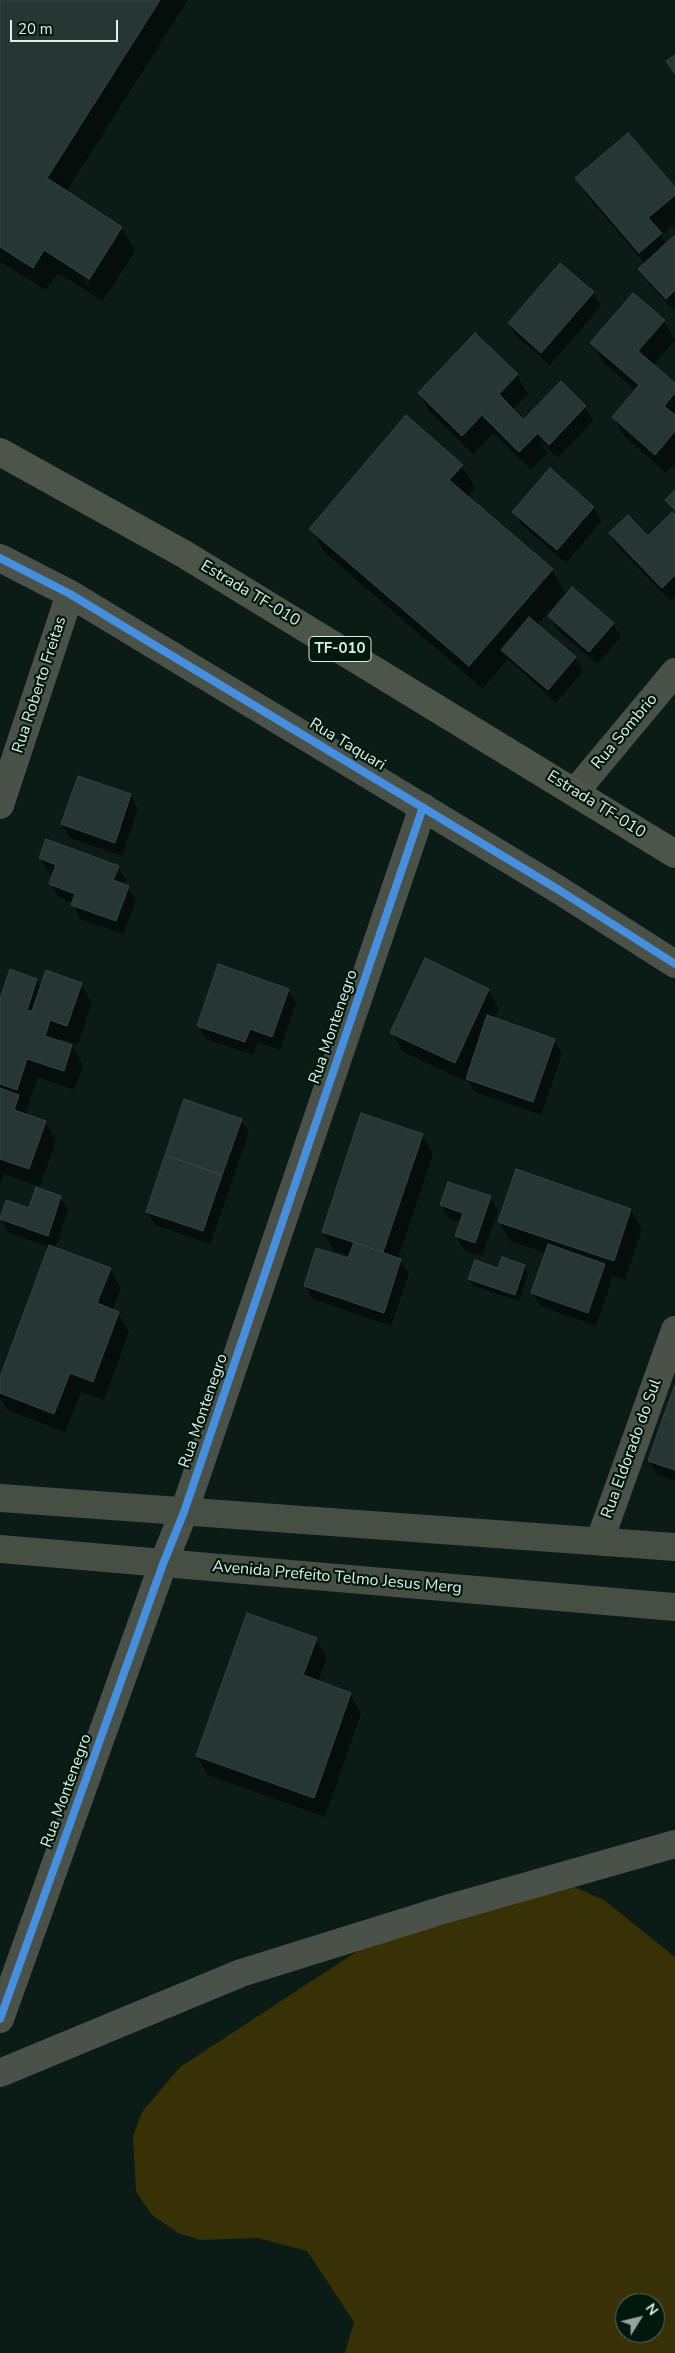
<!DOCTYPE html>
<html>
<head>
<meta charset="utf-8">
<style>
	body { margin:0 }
	#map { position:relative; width:675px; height:2353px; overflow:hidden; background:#0b1b15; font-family:"Nunito Sans",sans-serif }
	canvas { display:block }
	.north { position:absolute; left:615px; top:2293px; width:50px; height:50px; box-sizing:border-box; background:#00180d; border:1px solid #596e64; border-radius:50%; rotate:54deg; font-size:14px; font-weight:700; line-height:20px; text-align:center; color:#deefe6 }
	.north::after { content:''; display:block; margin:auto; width:18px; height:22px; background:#94a59d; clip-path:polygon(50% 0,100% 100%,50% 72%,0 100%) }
	.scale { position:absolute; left:10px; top:20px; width:108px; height:22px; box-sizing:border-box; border:2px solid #deefe6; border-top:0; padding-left:6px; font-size:15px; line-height:18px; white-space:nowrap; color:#deefe6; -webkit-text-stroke:4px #00180d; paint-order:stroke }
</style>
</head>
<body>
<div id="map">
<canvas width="675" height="2353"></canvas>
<div class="north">N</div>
<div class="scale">20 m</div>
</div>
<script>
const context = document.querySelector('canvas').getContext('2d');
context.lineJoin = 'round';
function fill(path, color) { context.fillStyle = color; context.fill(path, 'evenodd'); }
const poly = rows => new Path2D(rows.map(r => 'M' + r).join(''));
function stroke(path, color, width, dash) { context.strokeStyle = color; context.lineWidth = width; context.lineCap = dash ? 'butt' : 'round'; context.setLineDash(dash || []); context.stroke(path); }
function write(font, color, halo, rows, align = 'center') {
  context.font = font + ' "Nunito Sans",sans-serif'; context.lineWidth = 4.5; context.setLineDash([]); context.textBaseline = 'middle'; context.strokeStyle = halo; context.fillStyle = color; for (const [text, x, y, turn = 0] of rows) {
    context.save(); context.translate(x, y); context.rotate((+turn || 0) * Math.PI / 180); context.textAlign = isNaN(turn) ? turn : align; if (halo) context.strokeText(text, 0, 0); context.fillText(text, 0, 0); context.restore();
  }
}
fill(poly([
	[554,1878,604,1900,675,1957,675,2353,345,2353,354,2322,307,2251,257,2238,200,2240,178,2233,152,2215,136,2192,133,2136,142,2112,180,2067,442,1896],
	[625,2303,655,2303,655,2333,625,2333]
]), '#383106');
fill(poly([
	[0,0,188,0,66,192,121,228,135,251,103,301,58,273,46,290,0,262],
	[115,236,118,236,87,285,85,284],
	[577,178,675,189,675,223,661,235,666,244,675,236,674,311,648,283,640,269,645,264,588,197],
	[593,293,601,306,550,365,517,337,509,324],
	[664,321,675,340,653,365,675,384,675,463,666,473,624,436,613,417,636,391,603,362,592,343],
	[517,375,528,394,512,410,530,427,526,419,561,383,585,407,593,421,557,458,540,440,547,453,531,470,493,433,473,454,430,412,419,393],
	[462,465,475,488,467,498,552,570,565,593,537,625,575,658,583,671,556,703,508,659,483,689,324,552,311,529],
	[593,507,601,521,566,563,522,525,514,512],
	[675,517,675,596,670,601,618,547,610,533,648,537],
	[549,616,613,623,621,637,597,664,557,630],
	[131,795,138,809,122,856,70,838,62,824],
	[40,858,118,867,126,880,124,886,128,887,136,901,123,934,80,919,73,903,58,897,51,884,54,874,48,872],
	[37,980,41,988,81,984,92,1003,78,1044,61,1039,60,1042,72,1046,83,1065,74,1090,38,1077,27,1109,25,1108,29,1116,45,1122,56,1141,39,1189,60,1197,68,1210,55,1249,110,1269,121,1288,112,1311,118,1313,129,1332,104,1400,81,1392,65,1432,7,1410,0,1398,0,1381,49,1247,9,1233,1,1219,30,1210,38,1186,4,1174,0,1185,0,1003],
	[288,990,296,1003,280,1050,258,1042,253,1055,206,1039,198,1025],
	[488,990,499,1009,494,1019,554,1040,562,1054,541,1115,475,1092,467,1079,466,1081,403,1052,392,1032],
	[241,1120,249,1133,210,1244,155,1225,147,1212],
	[422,1135,433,1154,398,1259,409,1273,391,1326,313,1299,305,1286,349,1260,350,1256,334,1251,323,1232],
	[516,1171,631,1210,642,1229,625,1280,609,1275,612,1279,596,1326,540,1306,532,1293,546,1253,510,1241,499,1222],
	[490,1197,498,1211,482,1256,464,1250,456,1236,461,1222,449,1218,441,1205],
	[524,1266,528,1273,519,1301,474,1286,470,1279,498,1270],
	[675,1388,675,1481,657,1474,649,1461],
	[316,1639,327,1658,318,1682,350,1694,361,1713,325,1817,208,1775,197,1756]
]), '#0007');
const building = poly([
	[0,0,160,0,47,178,122,227,89,279,44,250,33,268,0,247,0,0],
	[675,55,675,74,666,61,675,55],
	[628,133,675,187,675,195,648,218,662,233,639,253,575,178,628,133],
	[675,235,675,290,666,299,638,269,675,235],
	[560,263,594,292,541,353,508,323,560,263],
	[633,293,665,320,638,351,675,383,675,393,664,406,675,415,675,431,655,455,612,417,639,385,590,343,633,293],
	[475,333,518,374,499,394,537,434,519,452,482,415,462,436,418,393,475,333],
	[561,381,586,406,549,445,524,419,561,381],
	[406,415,463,465,449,480,553,569,469,666,309,529,406,415],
	[550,468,594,507,557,550,512,512,550,468],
	[675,490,675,510,665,500,675,490],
	[672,512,675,515,675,575,662,588,609,533,628,515,648,536,672,512],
	[572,587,614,623,589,652,548,616,572,587],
	[529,617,576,657,548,690,501,650,529,617],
	[78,776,131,794,115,843,61,824,78,776],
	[46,839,119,866,113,880,129,886,116,921,71,905,75,894,49,884,56,865,39,858,46,839],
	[425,958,489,989,455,1063,390,1033,425,958],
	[218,964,289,989,272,1037,250,1029,245,1042,197,1026,218,964],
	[10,969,37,979,27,1010,32,1011,46,970,82,983,67,1026,50,1020,45,1036,72,1045,64,1071,27,1059,17,1090,0,1084,0,999,10,969],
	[487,1015,555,1039,533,1102,466,1079,487,1015],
	[0,1088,19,1095,14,1110,46,1121,29,1169,0,1159,0,1088],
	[184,1099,242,1119,222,1175,165,1155,184,1099],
	[361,1113,423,1134,383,1252,322,1232,361,1113],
	[165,1155,222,1175,203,1231,146,1212,165,1155],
	[516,1169,631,1209,614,1261,498,1222,516,1169],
	[448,1182,491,1196,475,1243,455,1236,463,1213,440,1205,448,1182],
	[36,1187,61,1196,48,1236,0,1219,6,1200,29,1208,36,1187],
	[354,1242,401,1259,384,1313,304,1286,316,1248,348,1258,354,1242],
	[548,1244,605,1264,588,1313,531,1293,548,1244],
	[49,1245,111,1268,97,1303,119,1312,93,1382,70,1373,54,1414,0,1393,0,1377,49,1245],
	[502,1257,525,1265,515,1295,468,1279,475,1260,498,1268,502,1257],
	[675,1385,675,1419,664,1415,675,1385],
	[664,1415,675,1419,675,1470,648,1461,664,1415],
	[247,1613,317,1638,303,1675,351,1693,314,1798,196,1756,247,1613]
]);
fill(building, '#263632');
stroke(building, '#364442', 1);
stroke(poly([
	[0,558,70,594,559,890,675,964],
	[575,792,675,672],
	[0,805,70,594],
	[600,1540,675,1330],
	[0,2019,163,1564,184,1512,423,807],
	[0,2073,241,1973,443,1910,675,1844]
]), '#4a5148', 28);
stroke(poly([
	[0,1498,675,1547],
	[0,1549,675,1607]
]), '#474e44', 28);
stroke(poly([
	[0,452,184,554,675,854]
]), '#4d5448', 28);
stroke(poly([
	[0,558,70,594,559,890,675,964],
	[0,2019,163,1564,184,1512,423,807]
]), '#468fdf', 8);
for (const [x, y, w] of [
	[340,649,62]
]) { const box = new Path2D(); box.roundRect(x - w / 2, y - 12.5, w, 25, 4); context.fillStyle = '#00180d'; context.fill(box); stroke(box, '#deefe6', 1); }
write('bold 15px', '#deefe6', null, [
	["TF-010",340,649]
]);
write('16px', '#deefe6', '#00180d', [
	["Estrada TF-010",250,594,31],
	["Rua Roberto Freitas",40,685,-72],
	["Rua Sombrio",625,732,-50],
	["Rua Taquari",347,745,31],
	["Estrada TF-010",596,805,32],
	["Rua Montenegro",334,1027,-71],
	["Rua Montenegro",204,1411,-71],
	["Rua Eldorado do Sul",632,1449,-70],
	["Avenida Prefeito Telmo Jesus Merg",337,1578,5],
	["Rua Montenegro",67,1791,-70]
]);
</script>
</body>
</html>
